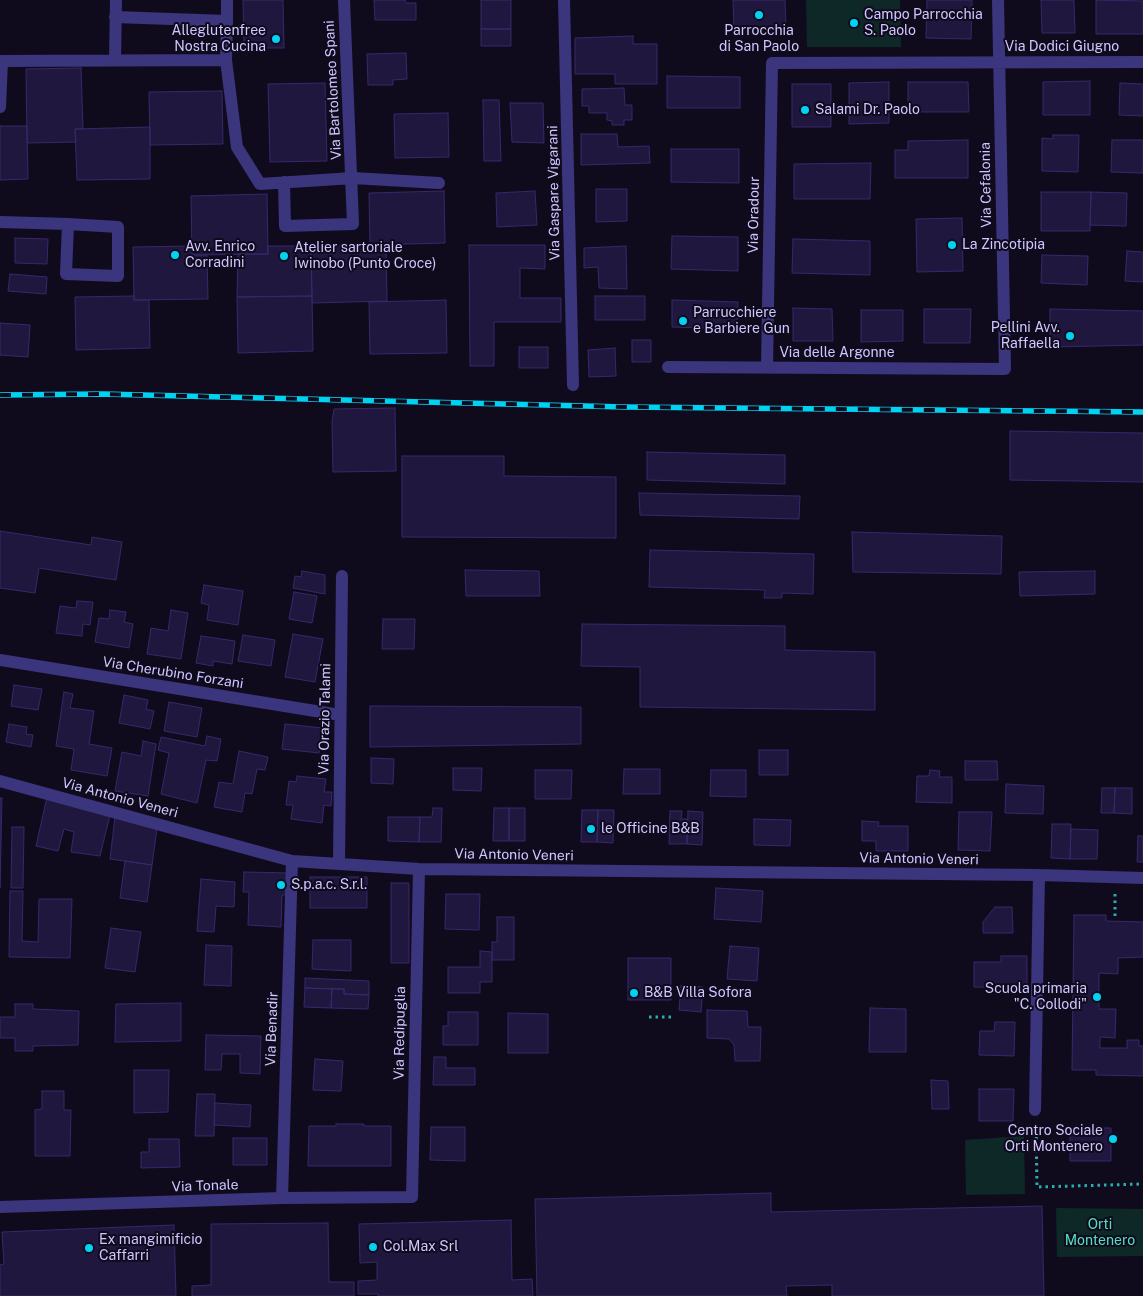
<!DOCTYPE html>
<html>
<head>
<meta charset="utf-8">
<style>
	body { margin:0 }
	canvas { display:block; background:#0f0b1d }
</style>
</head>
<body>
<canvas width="1143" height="1296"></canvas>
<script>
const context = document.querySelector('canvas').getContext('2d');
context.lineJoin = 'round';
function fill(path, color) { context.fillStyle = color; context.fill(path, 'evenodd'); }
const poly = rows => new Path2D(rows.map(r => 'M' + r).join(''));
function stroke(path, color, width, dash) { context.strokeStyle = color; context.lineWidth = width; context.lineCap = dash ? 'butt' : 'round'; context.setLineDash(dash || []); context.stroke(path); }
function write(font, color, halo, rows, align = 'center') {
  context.font = font + ' "Public Sans",sans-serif'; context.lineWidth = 4; context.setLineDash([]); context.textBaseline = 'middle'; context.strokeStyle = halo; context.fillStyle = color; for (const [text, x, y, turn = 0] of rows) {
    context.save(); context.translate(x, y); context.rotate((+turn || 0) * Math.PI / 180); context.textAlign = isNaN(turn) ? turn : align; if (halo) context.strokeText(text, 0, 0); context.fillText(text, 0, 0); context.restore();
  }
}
fill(poly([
	[806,0,900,0,901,47,807,47],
	[1024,1136,1025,1194,966,1195,965,1140],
	[1056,1208,1143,1209,1143,1256,1057,1257]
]), '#0e2727');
const building = poly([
	[243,0,283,0,284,48,244,48,243,0],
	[374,0,405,0,406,3,416,3,416,20,375,20,374,0],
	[481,0,511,0,511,29,481,29,481,0],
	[733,0,785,0,786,29,734,30,733,0],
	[927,0,972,0,971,39,926,38,927,0],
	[1041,0,1074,0,1075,33,1042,33,1041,0],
	[1096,0,1143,1,1143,34,1096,34,1096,0],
	[481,29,511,29,511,46,481,46,481,29],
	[633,36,633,44,657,44,657,84,615,84,615,74,575,74,575,38,633,36],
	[406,53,407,79,393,80,393,85,368,85,367,54,406,53],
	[81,68,83,129,75,129,76,142,27,143,26,69,81,68],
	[667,76,740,77,740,108,667,108,667,76],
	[1090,81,1090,115,1043,115,1043,82,1090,81],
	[889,82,889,123,849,124,849,83,889,82],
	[908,82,968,82,969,112,908,112,908,82],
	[325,83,327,161,270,162,268,84,325,83],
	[1120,83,1143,84,1143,116,1119,115,1120,83],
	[792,84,831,84,831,127,792,127,792,84],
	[624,88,625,105,632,105,632,120,624,120,624,125,612,125,612,121,607,120,607,113,589,113,589,106,582,106,582,89,624,88],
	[222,91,223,144,150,145,149,92,222,91],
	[483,100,499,100,501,161,484,161,483,100],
	[510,103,543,103,544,143,512,142,510,103],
	[448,113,449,157,395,158,394,114,448,113],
	[0,126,27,126,28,179,0,180,0,126],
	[150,127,150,179,77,180,75,129,150,127],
	[581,134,617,134,618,147,649,146,650,163,581,165,581,134],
	[1053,135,1079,135,1078,172,1042,171,1042,138,1053,139,1053,135],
	[968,140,968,178,895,178,895,150,908,150,908,141,968,140],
	[1112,140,1143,140,1143,173,1111,172,1112,140],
	[671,149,739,149,739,183,671,182,671,149],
	[871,163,870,199,794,199,794,164,871,163],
	[596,189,627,189,627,221,596,222,596,189],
	[444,191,445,243,370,245,369,193,444,191],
	[535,191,537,225,497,227,496,193,535,191],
	[1041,192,1091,192,1090,231,1041,231,1041,192],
	[1091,192,1127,193,1126,226,1090,225,1091,192],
	[267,194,268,254,192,255,191,196,267,194],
	[962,218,963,271,917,272,916,219,962,218],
	[672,236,738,237,738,271,671,269,672,236],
	[15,238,48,239,47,264,15,263,15,238],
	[793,239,870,241,870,275,792,273,793,239],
	[386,245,387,301,312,303,311,246,386,245],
	[469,245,545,245,545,269,520,268,520,298,561,298,561,322,494,322,494,366,470,366,469,245],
	[192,246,192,255,207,255,208,299,134,300,133,247,192,246],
	[268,246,311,246,312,296,237,297,238,254,268,254,268,246],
	[626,246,627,289,599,288,598,267,584,268,584,248,626,246],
	[1127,251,1143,252,1143,282,1125,281,1127,251],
	[1042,255,1088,256,1087,285,1041,283,1042,255],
	[10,274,47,277,46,294,8,291,10,274],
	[134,296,134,300,149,300,150,348,76,350,75,297,134,296],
	[312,296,313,351,238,353,237,297,312,296],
	[595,296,645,296,645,320,595,320,595,296],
	[446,300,447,353,370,354,369,302,446,300],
	[672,300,738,302,737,329,672,327,672,300],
	[793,308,832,309,833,341,793,341,793,308],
	[924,309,971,309,970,343,924,343,924,309],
	[1050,309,1143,311,1143,345,1050,347,1050,309],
	[861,310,903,310,903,341,861,342,861,310],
	[0,323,30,325,28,357,0,355,0,323],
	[632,340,651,340,651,362,632,362,632,340],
	[519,347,548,347,548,368,519,368,519,347],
	[615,348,616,376,589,377,588,350,615,348],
	[395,408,396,471,333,472,332,421,334,409,395,408],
	[1010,431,1143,433,1143,482,1010,480,1010,431],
	[647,452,785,455,785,484,647,480,647,452],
	[402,456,504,456,504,476,616,477,616,538,402,537,402,456],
	[639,493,800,496,799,519,640,515,639,493],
	[0,531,91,545,92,537,122,542,116,580,39,568,35,593,0,588,0,531],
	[852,532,1002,536,1001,574,853,572,852,532],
	[650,550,814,554,813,594,782,593,782,598,764,598,765,590,649,587,650,550],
	[465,570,539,571,540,596,466,596,465,570],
	[302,571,325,575,325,594,293,588,295,576,301,577,302,571],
	[1095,571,1095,594,1020,596,1019,572,1095,571],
	[204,585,243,591,238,625,207,620,209,605,201,603,204,585],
	[294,592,317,596,312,623,289,619,294,592],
	[77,601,93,602,90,625,83,624,82,636,56,633,60,606,76,608,77,601],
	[110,610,126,612,124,622,133,624,129,648,95,642,99,618,109,619,110,610],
	[171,610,188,613,181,659,147,654,151,628,168,631,171,610],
	[383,619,415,619,414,649,382,649,383,619],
	[582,624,785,626,785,650,875,652,875,710,640,707,640,667,581,666,582,624],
	[293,634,323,639,315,682,285,677,293,634],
	[243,635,275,640,271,666,238,661,243,635],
	[201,636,235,641,232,664,213,661,213,666,196,663,201,636],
	[14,685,42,689,38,710,11,706,14,685],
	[64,692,73,694,70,708,94,711,89,744,112,748,107,776,71,770,74,749,56,746,64,692],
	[124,695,148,700,146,709,154,711,150,729,119,723,124,695],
	[169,702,202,708,197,737,164,731,169,702],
	[370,706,581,707,581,744,370,747,370,706],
	[9,724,27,727,26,734,33,735,31,747,6,742,9,724],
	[285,724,322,728,319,753,282,749,285,724],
	[207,736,221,739,217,761,206,760,197,803,161,794,169,753,158,750,161,737,205,746,207,736],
	[143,741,156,744,148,796,115,791,122,752,141,756,143,741],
	[759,750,788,750,788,775,759,775,759,750],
	[239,751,268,757,265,770,257,769,252,794,245,793,242,812,214,807,219,782,233,784,239,751],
	[371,758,394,759,393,784,371,783,371,758],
	[965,761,997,761,998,780,965,780,965,761],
	[453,768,482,768,481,791,453,790,453,768],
	[624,769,660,769,660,794,623,794,624,769],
	[535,770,572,770,571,799,535,799,535,770],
	[711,770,746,770,746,797,710,796,711,770],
	[930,770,940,771,939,777,952,777,952,803,916,802,917,776,929,776,930,770],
	[297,776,326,779,324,792,332,792,331,806,324,805,322,823,291,819,293,805,286,805,289,781,296,782,297,776],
	[1006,784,1044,786,1043,814,1005,813,1006,784],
	[1102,788,1115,788,1114,813,1101,813,1102,788],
	[1115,788,1132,788,1132,814,1114,813,1115,788],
	[47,797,110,815,100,856,71,852,74,832,64,829,58,851,36,846,47,797],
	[0,798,2,798,0,888,0,798],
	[433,808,442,808,441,842,419,842,420,817,432,817,433,808],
	[494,808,509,808,509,841,493,841,494,808],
	[509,808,525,808,525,841,509,841,509,808],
	[582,810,598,810,597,842,581,842,582,810],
	[598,810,614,810,613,843,597,842,598,810],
	[670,811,682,811,681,819,687,819,687,844,669,844,670,811],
	[688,811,703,812,702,845,687,844,688,811],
	[959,812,992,812,990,851,958,850,959,812],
	[115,817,157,828,152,865,110,859,115,817],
	[388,817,420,817,419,842,388,841,388,817],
	[754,819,791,820,790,846,754,845,754,819],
	[862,821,879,822,878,826,908,826,908,851,876,851,876,841,862,841,862,821],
	[1052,824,1071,824,1070,859,1051,858,1052,824],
	[12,827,24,827,23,888,11,888,12,827],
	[1071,829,1098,830,1097,859,1070,859,1071,829],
	[1138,836,1143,836,1143,862,1137,862,1138,836],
	[125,861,152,865,147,902,120,898,125,861],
	[244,872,288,873,287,895,282,895,281,927,248,925,249,892,243,892,244,872],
	[310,877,367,877,367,908,310,908,310,877],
	[201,879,235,882,234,907,216,906,214,932,197,931,201,879],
	[391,883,409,883,409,963,391,963,391,883],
	[716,888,763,891,761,922,714,919,716,888],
	[10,891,23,891,22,941,38,942,39,899,72,899,70,958,9,957,10,891],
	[446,894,480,894,479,930,445,929,446,894],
	[995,907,1012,907,1013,933,983,933,983,922,995,907],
	[1074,915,1106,915,1106,921,1143,922,1143,957,1118,958,1118,974,1099,973,1099,1009,1116,1009,1115,1038,1100,1037,1100,1048,1127,1048,1127,1040,1139,1040,1139,1046,1143,1046,1143,1076,1096,1075,1096,1070,1072,1070,1074,915],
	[497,917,514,917,514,960,492,960,492,942,497,942,497,917],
	[111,928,141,932,135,972,105,968,111,928],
	[313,940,351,940,351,971,312,969,313,940],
	[206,945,232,946,231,986,204,985,206,945],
	[730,946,759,948,757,981,727,979,730,946],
	[480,951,492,952,492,982,480,982,480,993,448,993,448,967,480,967,480,951],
	[1001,956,1027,956,1027,988,974,987,974,962,1001,962,1001,956],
	[628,958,671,958,671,1000,628,1000,628,958],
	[305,978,369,981,369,995,344,994,344,989,305,988,305,978],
	[681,986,703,987,701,1012,679,1010,681,986],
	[305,988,332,989,331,1008,304,1007,305,988],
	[332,989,344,989,344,994,369,995,368,1009,331,1008,332,989],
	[181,1003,181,1041,115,1042,116,1004,181,1003],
	[15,1004,33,1004,33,1009,79,1011,78,1045,33,1046,33,1051,15,1051,15,1038,0,1038,0,1017,15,1017,15,1004],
	[870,1008,906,1009,906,1052,869,1052,870,1008],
	[707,1010,747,1011,748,1027,761,1027,760,1061,735,1061,734,1045,729,1039,707,1038,707,1010],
	[448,1012,478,1012,478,1045,443,1045,443,1026,448,1026,448,1012],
	[508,1013,548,1014,548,1053,508,1053,508,1013],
	[995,1022,1015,1022,1014,1056,979,1055,980,1031,994,1031,995,1022],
	[206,1035,261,1036,260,1074,240,1073,240,1054,222,1054,221,1070,205,1070,206,1035],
	[434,1057,446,1057,446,1068,475,1068,475,1085,433,1085,434,1057],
	[315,1059,343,1061,341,1091,313,1090,315,1059],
	[134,1070,169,1070,168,1112,134,1113,134,1070],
	[931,1080,948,1081,949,1109,932,1109,931,1080],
	[979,1089,1014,1089,1013,1121,979,1121,979,1089],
	[42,1091,64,1091,64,1110,71,1110,70,1156,35,1156,35,1110,42,1109,42,1091],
	[197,1094,215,1094,214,1136,195,1136,197,1094],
	[215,1103,251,1105,250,1127,214,1125,215,1103],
	[336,1124,364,1124,364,1126,391,1126,391,1166,308,1166,309,1126,336,1126,336,1124],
	[431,1127,465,1127,465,1161,430,1160,431,1127],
	[1070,1128,1111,1128,1111,1161,1070,1161,1070,1128],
	[233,1138,267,1138,267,1165,233,1165,233,1138],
	[149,1139,179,1139,180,1167,141,1168,141,1152,149,1152,149,1139],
	[771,1193,771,1212,1042,1206,1044,1296,832,1296,832,1285,786,1286,787,1296,537,1296,535,1199,771,1193],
	[511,1220,512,1280,532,1279,533,1296,378,1296,378,1294,358,1294,358,1281,377,1280,377,1262,360,1263,359,1224,511,1220],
	[328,1223,329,1282,354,1282,354,1296,192,1296,192,1286,211,1285,211,1224,328,1223],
	[174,1225,176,1296,0,1296,0,1265,4,1264,2,1232,174,1225]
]);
fill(building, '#20173e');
stroke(building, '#37286b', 1);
stroke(poly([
	[1115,916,1115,891],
	[649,1017,672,1017],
	[1036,1124,1037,1187,1143,1184]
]), '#2ab0ac', 3, [2.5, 4]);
stroke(poly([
	[564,0,573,385],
	[115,17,227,21,227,0],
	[115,60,116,0],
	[226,60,227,21],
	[0,107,2,61,226,60,237,147,260,184,353,178,439,183],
	[284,182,285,226,353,224,344,0],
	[0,222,68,224,118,227,118,276,66,274,68,224],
	[668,367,1005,369,998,0],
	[767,367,772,63,1143,62],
	[0,660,340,715],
	[0,781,292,861,419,869,1039,875,1143,878],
	[339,863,342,576],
	[1035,1110,1039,875],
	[282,1198,292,861],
	[0,1207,282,1198,412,1197,419,869]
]), '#3a357d', 12);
const rail = poly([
	[0,395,103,394,625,407,1143,412]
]);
stroke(rail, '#00d2f2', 5.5);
stroke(rail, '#0f0b1d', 4, [11]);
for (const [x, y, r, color] of [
	[759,15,5,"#00d2f2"],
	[854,23,5,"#00d2f2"],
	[276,39,5,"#00d2f2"],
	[805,110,5,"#00d2f2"],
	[952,245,5,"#00d2f2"],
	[175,255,5,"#00d2f2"],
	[284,256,5,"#00d2f2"],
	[683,321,5,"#00d2f2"],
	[1070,336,5,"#00d2f2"],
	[591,829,5,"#00d2f2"],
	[281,885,5,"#00d2f2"],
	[634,993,5,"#00d2f2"],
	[1097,997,5,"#00d2f2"],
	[1113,1139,5,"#00d2f2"],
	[373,1247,5,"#00d2f2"],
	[89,1248,5,"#00d2f2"]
]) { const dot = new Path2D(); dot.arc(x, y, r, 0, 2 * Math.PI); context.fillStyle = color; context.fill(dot); stroke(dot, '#0f0b1d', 2); }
write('14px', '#cfc7ff', '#0f0b1d', [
	["Campo Parrocchia",864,15],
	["S. Paolo",864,31],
	["Alleglutenfree",266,31,"right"],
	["Nostra Cucina",266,47,"right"],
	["Parrocchia",759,31,"center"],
	["di San Paolo",759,47,"center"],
	["Salami Dr. Paolo",815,110],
	["La Zincotipia",962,245],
	["Avv. Enrico",185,247],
	["Corradini",185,263],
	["Atelier sartoriale",294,248],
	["Iwinobo (Punto Croce)",294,264],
	["Parrucchiere",693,313],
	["e Barbiere Gun",693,329],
	["Pellini Avv.",1060,328,"right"],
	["Raffaella",1060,344,"right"],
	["le Officine B&B",601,829],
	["S.p.a.c. S.r.l.",291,885],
	["Scuola primaria",1087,989,"right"],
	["\"C. Collodi\"",1087,1005,"right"],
	["B&B Villa Sofora",644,993],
	["Centro Sociale",1103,1131,"right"],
	["Orti Montenero",1103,1147,"right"],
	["Ex mangimificio",99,1240],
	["Caffarri",99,1256],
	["Col.Max Srl",383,1247]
], 'left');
write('14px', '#cfc7ff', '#0f0b1d', [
	["Via Dodici Giugno",1062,47],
	["Via Bartolomeo Spani",333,90,-93],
	["Via Cefalonia",986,185,-91],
	["Via Gaspare Vigarani",554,193,-91],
	["Via Oradour",754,215,-89],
	["Via delle Argonne",837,353],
	["Via Cherubino Forzani",173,673,9],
	["Via Orazio Talami",325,719,-89],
	["Via Antonio Veneri",120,798,15],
	["Via Antonio Veneri",514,855,1],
	["Via Antonio Veneri",919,859,1],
	["Via Benadir",272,1029,-88],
	["Via Redipuglia",400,1033,-89],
	["Via Tonale",205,1186,-2]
]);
write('14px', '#52e0c1', '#0f0b1d', [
	["Orti",1100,1225],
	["Montenero",1100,1241]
]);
</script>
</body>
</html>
